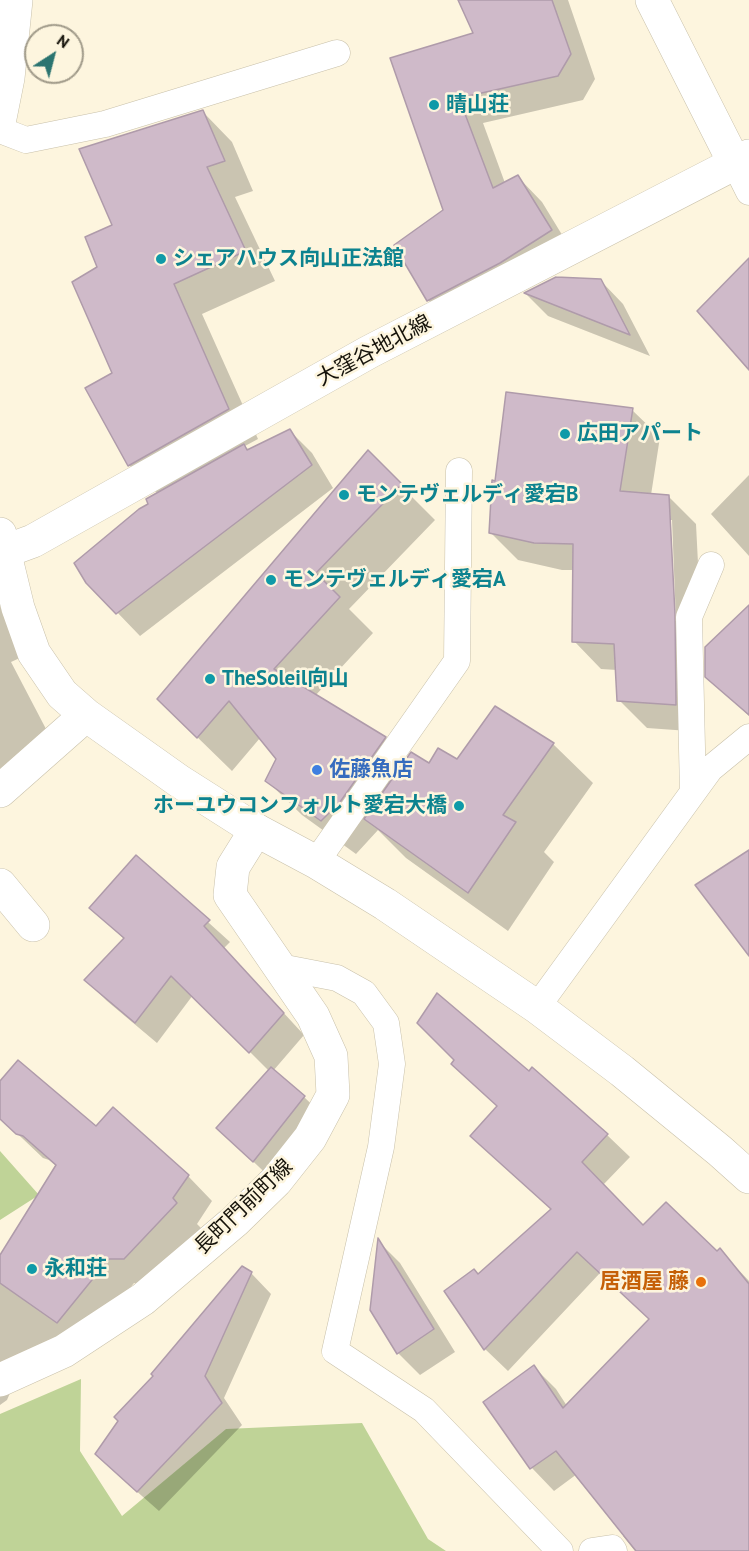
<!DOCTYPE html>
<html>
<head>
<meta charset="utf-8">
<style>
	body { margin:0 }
	#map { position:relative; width:749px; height:1551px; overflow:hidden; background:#fdf5de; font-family:"PT Sans",sans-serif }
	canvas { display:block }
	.north { position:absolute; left:24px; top:24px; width:60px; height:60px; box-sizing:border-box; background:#fdf5de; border:2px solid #a09a89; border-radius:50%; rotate:36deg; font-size:16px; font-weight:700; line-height:24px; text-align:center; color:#15120a }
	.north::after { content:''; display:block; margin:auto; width:21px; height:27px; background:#2b7470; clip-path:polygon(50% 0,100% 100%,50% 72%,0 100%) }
</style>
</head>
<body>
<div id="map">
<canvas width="749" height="1551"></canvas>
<div class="north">N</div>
</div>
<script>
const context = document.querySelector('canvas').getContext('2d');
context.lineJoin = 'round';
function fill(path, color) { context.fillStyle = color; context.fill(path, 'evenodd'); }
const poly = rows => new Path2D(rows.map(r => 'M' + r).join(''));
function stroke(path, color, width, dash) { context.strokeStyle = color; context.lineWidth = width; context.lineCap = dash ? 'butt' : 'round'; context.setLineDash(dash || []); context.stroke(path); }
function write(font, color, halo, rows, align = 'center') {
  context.font = font + ' "PT Sans","Noto Sans JP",sans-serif'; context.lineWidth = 5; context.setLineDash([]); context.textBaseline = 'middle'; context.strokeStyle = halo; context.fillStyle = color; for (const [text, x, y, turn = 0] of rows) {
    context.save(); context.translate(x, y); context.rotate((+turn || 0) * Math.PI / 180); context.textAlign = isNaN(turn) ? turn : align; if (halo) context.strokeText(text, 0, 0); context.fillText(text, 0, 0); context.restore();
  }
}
fill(poly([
	[0,1151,39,1195,0,1220],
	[81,1379,80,1451,122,1516,226,1429,362,1423,428,1539,446,1551,0,1551,0,1414]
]), '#bfd397');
fill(poly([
	[460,0,568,0,595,79,583,100,483,123,505,183,518,177,542,202,575,256,453,325,428,300,444,210,392,59,475,34],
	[203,112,232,142,253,191,235,197,275,281,202,314,258,439,245,446,249,450,290,431,312,453,333,488,140,636,88,582,158,494,129,465,99,267,114,226],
	[601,281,623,304,650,356,548,316,526,294],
	[632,410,660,437,651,495,669,497,696,524,702,642,703,732,647,728,619,700,617,670,601,669,574,641,575,570,562,570,518,560,491,533],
	[669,520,672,520,676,621,673,621],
	[368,453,435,520,349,609,373,633,315,696,385,738,407,761,429,765,457,761,496,708,553,744,593,783,544,852,554,862,508,931,406,858,378,830,356,854,302,815,267,781,277,759,260,738,232,771,193,733],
	[749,475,749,556,711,514],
	[0,606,22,657,11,662,57,750,0,779],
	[749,607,749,716,707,676],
	[136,857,230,942,224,948,304,1035,273,1071,304,1097,327,1119,276,1183,241,1150,269,1071,193,995,157,1043,107,1001,86,980,124,939,91,908],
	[529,1073,607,1135,630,1157,603,1185,643,1226,717,1253,720,1250,749,1281,749,1551,635,1551,623,1536,624,1534,577,1474,554,1491,532,1468,485,1403,534,1367,556,1389,567,1406,650,1320,600,1273,508,1371,485,1349,446,1291,478,1275,552,1210,472,1136],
	[0,1083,96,1128,188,1176,212,1201,197,1224,201,1228,149,1283,134,1283,68,1364,10,1393,7,1400,0,1405,0,1256,57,1167,49,1160,43,1158,1,1118],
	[379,1242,400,1263,455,1352,420,1375,398,1353],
	[251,1273,271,1294,224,1398,242,1425,159,1511,117,1474]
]), '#0003');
const building = poly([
	[458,0,552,0,571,54,558,76,459,98,493,188,518,175,552,230,500,263,427,301,394,245,443,210,390,58,473,33,458,0],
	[203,110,225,161,207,167,246,251,174,284,229,409,128,466,85,388,112,373,72,282,97,267,85,237,112,225,79,149,203,110],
	[749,258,749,370,697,311,749,258],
	[556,277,601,279,630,335,524,293,556,277],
	[506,392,633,408,620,491,669,495,675,614,676,705,617,701,614,644,572,642,573,544,534,543,489,533,492,480,495,481,506,392],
	[290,429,312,465,116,614,86,583,74,563,139,509,148,504,146,499,244,444,247,450,290,429],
	[368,450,402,484,316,573,340,597,274,669,386,737,340,802,321,821,265,781,276,759,229,701,197,738,157,699,368,450],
	[749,605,749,715,705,677,705,647,749,605],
	[495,706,554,743,503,815,516,822,468,893,364,819,411,752,429,763,438,748,457,759,495,706],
	[749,850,749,956,695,885,749,850],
	[136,855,210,920,204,926,284,1013,249,1053,171,976,135,1023,84,980,124,938,89,908,136,855],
	[437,993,529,1071,532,1067,608,1134,582,1162,643,1225,666,1202,717,1251,720,1248,749,1284,749,1551,636,1551,556,1451,530,1469,483,1402,534,1365,563,1408,649,1319,577,1252,484,1350,444,1291,474,1269,478,1274,551,1209,470,1136,497,1106,451,1064,454,1060,417,1023,437,993],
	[18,1060,96,1126,113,1107,189,1175,173,1198,177,1203,124,1259,109,1259,57,1323,0,1283,0,1255,56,1165,23,1136,16,1134,0,1119,0,1081,18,1060],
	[271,1067,305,1096,253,1162,216,1128,271,1067],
	[378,1238,434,1329,397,1354,370,1310,378,1238],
	[242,1266,252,1272,205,1376,222,1403,137,1492,95,1454,118,1421,114,1417,153,1376,151,1374,242,1266]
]);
fill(building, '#cfbac9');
stroke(building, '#af9baa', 1.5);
const lane = poly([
	[0,130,26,140,105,124,337,53],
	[735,164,749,192],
	[693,792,689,617,711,565],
	[316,862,457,661,459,471],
	[280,967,337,978,364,993,386,1023,392,1064,381,1147,335,1351,424,1410,560,1551],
	[537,1007,710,769,749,737],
	[592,1551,612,1548,614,1551]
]);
const street = poly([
	[652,0,735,164],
	[3,552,33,541,369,352,749,156],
	[0,885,33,925],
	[0,1380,64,1351,143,1299,235,1221,276,1181,310,1138,333,1095,331,1056,313,1016,230,895,233,867,256,830]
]);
const secondary = poly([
	[0,118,8,78,16,0],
	[0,534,18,608,34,653,62,694,86,715,179,781,256,830,316,862,385,904,537,1007,622,1071,720,1151,749,1177],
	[0,791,86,715]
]);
stroke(lane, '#c8c0aa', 27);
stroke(street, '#c8c0aa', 34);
stroke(secondary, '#c8c0aa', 34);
stroke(lane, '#fff', 26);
stroke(street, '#fff', 33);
stroke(secondary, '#fff', 33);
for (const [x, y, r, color] of [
	[434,105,6,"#0f9aa8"],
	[161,259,6,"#0f9aa8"],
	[565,434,6,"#0f9aa8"],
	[344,495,6,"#0f9aa8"],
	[271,580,6,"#0f9aa8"],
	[210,679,6,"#0f9aa8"],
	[317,770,6,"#3f7fe0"],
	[459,806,6,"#0f9aa8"],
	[32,1269,6,"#0f9aa8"],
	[701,1282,6,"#e8710a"]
]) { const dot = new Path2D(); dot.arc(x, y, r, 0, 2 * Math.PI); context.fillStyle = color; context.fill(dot); stroke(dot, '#fdf5de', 2); }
write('bold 21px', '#0d838f', '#fdf5de', [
	["晴山荘",446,105],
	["シェアハウス向山正法館",173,259],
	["広田アパート",577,434],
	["モンテヴェルディ愛宕B",356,495],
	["モンテヴェルディ愛宕A",283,580],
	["TheSoleil向山",222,679],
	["ホーユウコンフォルト愛宕大橋",447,806,"right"],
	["永和荘",44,1269]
], 'left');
write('21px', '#15120a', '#fdf5de', [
	["大窪谷地北線",374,351,-28],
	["長町門前町線",244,1207,-44]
]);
write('bold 21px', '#366cbe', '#fdf5de', [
	["佐藤魚店",329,770]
], 'left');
write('bold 21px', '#c56008', '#fdf5de', [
	["居酒屋 藤",689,1282]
], 'right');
</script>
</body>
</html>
